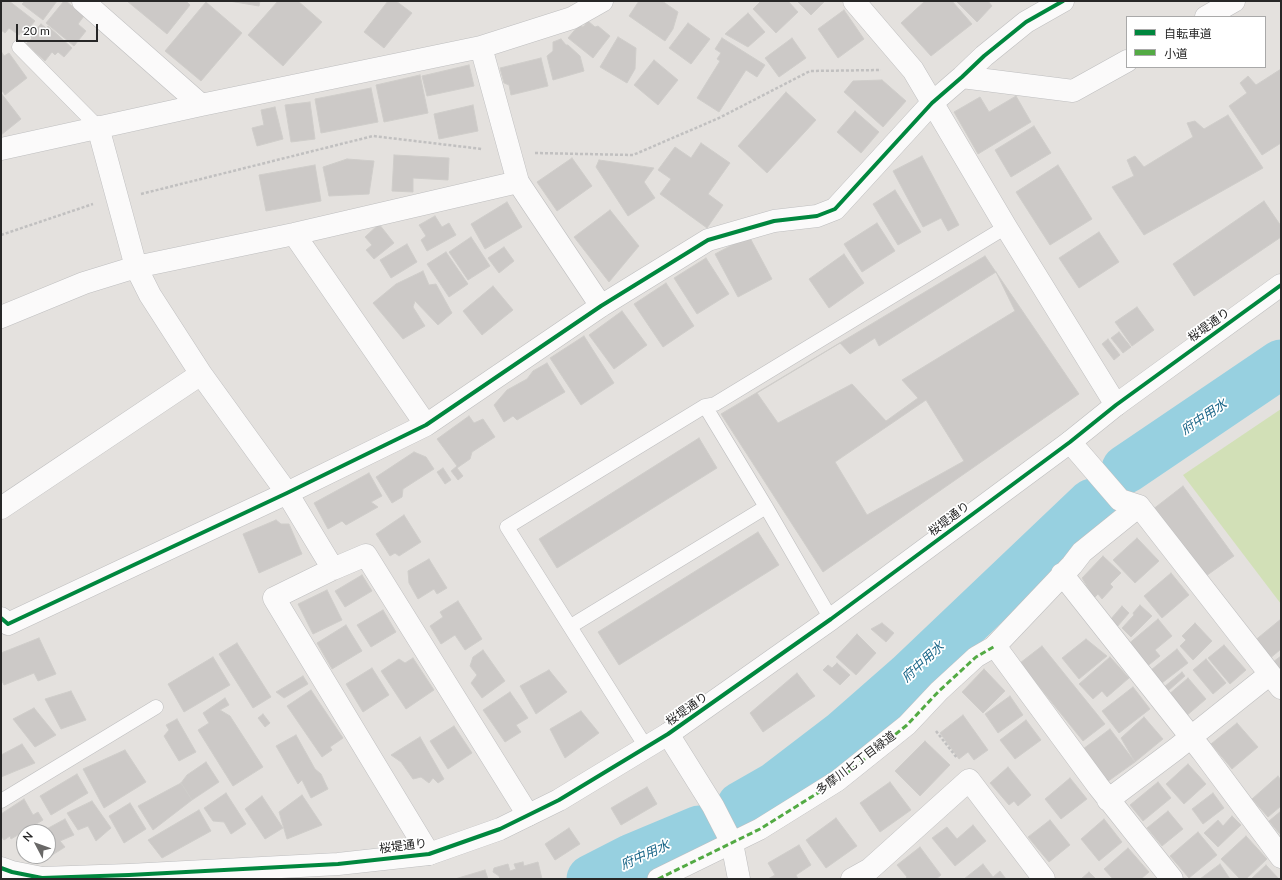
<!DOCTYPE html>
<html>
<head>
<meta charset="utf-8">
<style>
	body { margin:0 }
	#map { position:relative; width:1282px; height:880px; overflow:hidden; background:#e4e1de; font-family:Lato,"Noto Sans JP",sans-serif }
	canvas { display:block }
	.frame { position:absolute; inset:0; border:2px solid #272727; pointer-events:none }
	.legend { position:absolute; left:1126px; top:16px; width:140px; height:52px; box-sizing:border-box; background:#fff; border:1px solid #a9a9a9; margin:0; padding:5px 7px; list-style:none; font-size:12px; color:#272727 }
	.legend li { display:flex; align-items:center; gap:8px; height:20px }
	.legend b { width:20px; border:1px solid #a9a9a9 }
	.north { position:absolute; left:16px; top:824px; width:40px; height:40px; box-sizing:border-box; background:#fff; border:1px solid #a9a9a9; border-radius:50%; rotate:311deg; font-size:11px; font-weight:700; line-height:16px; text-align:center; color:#272727 }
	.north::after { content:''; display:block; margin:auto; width:14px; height:18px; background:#696867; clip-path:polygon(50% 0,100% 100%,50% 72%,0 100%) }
	.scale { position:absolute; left:16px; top:24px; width:82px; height:18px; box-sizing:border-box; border:2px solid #272727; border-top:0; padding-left:5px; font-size:12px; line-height:14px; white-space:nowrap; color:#272727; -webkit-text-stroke:3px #fff; paint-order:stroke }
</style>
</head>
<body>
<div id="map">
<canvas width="1282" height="880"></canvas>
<div class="frame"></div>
<ul class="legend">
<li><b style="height:5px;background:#00873e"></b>自転車道</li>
<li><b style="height:5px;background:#53aa44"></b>小道</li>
</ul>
<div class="north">N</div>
<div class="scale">20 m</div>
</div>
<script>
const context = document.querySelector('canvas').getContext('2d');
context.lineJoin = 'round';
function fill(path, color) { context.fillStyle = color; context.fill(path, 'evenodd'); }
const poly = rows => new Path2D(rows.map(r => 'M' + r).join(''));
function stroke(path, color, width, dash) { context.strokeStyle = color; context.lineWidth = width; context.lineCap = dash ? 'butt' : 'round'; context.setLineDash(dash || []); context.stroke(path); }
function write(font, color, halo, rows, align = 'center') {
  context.font = font + ' Lato,"Noto Sans JP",sans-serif'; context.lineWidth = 3.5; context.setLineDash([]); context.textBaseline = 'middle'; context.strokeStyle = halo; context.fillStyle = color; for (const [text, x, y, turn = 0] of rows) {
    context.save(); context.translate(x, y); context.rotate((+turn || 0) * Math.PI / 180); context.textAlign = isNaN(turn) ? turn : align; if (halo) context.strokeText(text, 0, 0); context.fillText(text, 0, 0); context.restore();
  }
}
fill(poly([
	[1281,409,1281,604,1183,475]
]), '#d2e0b7');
stroke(poly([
	[1126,469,1281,364],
	[741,806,776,786,844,734,909,677,1092,503],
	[591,879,632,858,699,830]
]), '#97d0e0', 49);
const building = poly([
	[1,1,9,1,35,21,24,34,21,32,19,35,9,28,5,33,1,30,1,1],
	[25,1,57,1,43,20,22,4,25,1],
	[64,1,66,1,84,16,78,24,86,31,74,46,46,23,64,1],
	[127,1,186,1,190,5,167,34,127,1],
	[229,1,260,1,259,6,229,1],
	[278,1,298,1,322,22,283,66,248,35,278,1],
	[388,1,396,1,412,13,384,48,364,32,388,1],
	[639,1,662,1,678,12,673,29,665,41,629,16,639,1],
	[761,1,788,1,798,12,776,33,753,9,761,1],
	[797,1,825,1,811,15,797,1],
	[925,1,952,1,972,24,931,56,901,23,925,1],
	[956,1,988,1,992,6,977,22,956,1],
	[206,2,242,33,201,81,165,51,206,2],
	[844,10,864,39,838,58,818,29,844,10],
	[748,13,765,32,748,47,725,34,748,13],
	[588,21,595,27,598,26,610,36,593,58,568,38,579,25,583,27,588,21],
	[688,23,710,39,691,64,669,48,688,23],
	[41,24,46,28,48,26,72,48,64,57,58,52,55,55,52,52,45,61,26,44,32,38,30,36,41,24],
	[618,37,636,48,635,69,627,83,600,67,618,37],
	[722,38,765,65,757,77,746,70,719,112,697,98,720,61,717,59,721,53,715,49,722,38],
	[792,38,806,58,779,77,765,58,792,38],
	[561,39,566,45,568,45,580,56,584,71,553,80,547,56,553,51,553,42,561,39],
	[1,51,4,56,9,53,27,78,5,95,1,89,1,51],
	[541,58,548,86,511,95,509,85,504,83,500,68,541,58],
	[654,60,678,80,658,105,634,85,654,60],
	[469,65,474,86,427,96,422,76,469,65],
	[1281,69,1281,143,1262,155,1229,106,1247,93,1240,83,1248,76,1256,85,1281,69],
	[420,75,428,113,384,122,376,85,420,75],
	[882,80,906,101,883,127,844,92,853,81,882,80],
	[371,88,378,122,321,133,315,99,371,88],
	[786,92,816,120,767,173,738,146,786,92],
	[1,93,21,119,1,135,1,93],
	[1016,96,1031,122,978,154,954,112,980,97,989,112,1016,96],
	[310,102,315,139,291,142,285,105,310,102],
	[473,105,478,131,439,139,434,114,473,105],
	[275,107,283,139,257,146,252,128,264,125,261,110,275,107],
	[855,111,879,132,861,153,837,132,855,111],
	[1228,115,1263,168,1144,235,1112,187,1134,176,1127,160,1135,156,1144,167,1193,137,1187,123,1195,121,1204,129,1228,115],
	[1034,126,1051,153,1011,177,995,150,1034,126],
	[701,143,730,163,708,194,723,205,707,228,660,194,671,179,658,170,675,147,691,158,701,143],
	[394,155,449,158,448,180,413,178,413,192,392,191,394,155],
	[922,156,959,225,948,231,941,218,923,227,893,171,922,156],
	[572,158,592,186,557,211,537,182,572,158],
	[347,159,374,161,369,194,329,196,323,167,347,159],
	[599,160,654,168,644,182,655,198,628,216,596,167,599,160],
	[315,165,321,201,266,211,259,175,315,165],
	[1058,165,1092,219,1050,245,1016,192,1058,165],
	[895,190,921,232,898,245,873,204,895,190],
	[1264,201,1281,226,1281,237,1194,296,1173,264,1264,201],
	[507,202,522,227,485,249,471,224,507,202],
	[610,210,639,246,609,282,574,237,610,210],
	[435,216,442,227,449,223,456,235,427,251,421,240,426,236,419,225,435,216],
	[877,223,895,251,862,272,844,244,877,223],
	[379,224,394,243,374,259,366,250,372,245,365,237,379,224],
	[1099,232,1119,262,1079,288,1059,258,1099,232],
	[749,236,772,279,738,297,715,254,749,236],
	[471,237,490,266,468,280,449,252,471,237],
	[407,244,417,262,391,278,380,260,407,244],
	[504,247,514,261,499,273,488,258,504,247],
	[446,252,468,284,449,297,427,264,446,252],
	[844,254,864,283,829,308,809,279,844,254],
	[985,256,1079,394,823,572,721,414,985,256],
	[706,258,729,294,697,314,674,278,706,258],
	[423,271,429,285,436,284,452,313,438,325,415,301,413,307,425,326,403,339,373,303,396,284,423,271],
	[996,272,1015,311,902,380,918,398,886,421,852,384,778,423,757,393,840,343,850,354,875,338,879,346,996,272],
	[666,283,694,326,663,347,634,304,666,283],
	[493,286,513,310,482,335,463,311,493,286],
	[1137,307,1154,330,1132,346,1115,322,1137,307],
	[622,311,647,345,614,369,589,335,622,311],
	[1119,332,1131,347,1123,353,1111,338,1119,332],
	[584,336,614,383,581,405,550,358,584,336],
	[1108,339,1120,355,1114,360,1102,344,1108,339],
	[547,363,565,392,517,420,513,416,504,422,494,405,507,390,527,379,533,371,547,363],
	[926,400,964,461,867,515,835,462,926,400],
	[469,416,474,423,483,419,495,437,472,452,470,459,457,468,463,476,458,480,451,471,457,466,437,439,469,416],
	[699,438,717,468,557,568,539,539,699,438],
	[414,452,426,457,434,469,403,489,402,497,392,503,376,477,414,452],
	[443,468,451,480,445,484,437,472,443,468],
	[369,473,382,496,371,502,378,507,346,525,342,521,328,529,314,503,369,473],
	[1183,486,1234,556,1206,576,1152,510,1183,486],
	[404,515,421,542,399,556,395,553,390,556,376,534,404,515],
	[276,520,281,524,289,524,302,554,259,573,243,534,276,520],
	[758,532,779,565,619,665,598,632,758,532],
	[1137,538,1159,561,1135,583,1113,560,1137,538],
	[1103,556,1121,573,1110,584,1113,587,1102,599,1098,594,1094,598,1082,578,1103,556],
	[429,559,447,588,437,594,434,589,418,599,409,583,408,571,429,559],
	[1171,573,1189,595,1162,618,1144,596,1171,573],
	[362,575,372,591,345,607,335,591,362,575],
	[327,590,342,620,313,634,298,604,327,590],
	[458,601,482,639,465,650,455,635,441,644,430,626,443,617,440,612,458,601],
	[1140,605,1152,616,1131,637,1122,628,1134,615,1133,613,1140,605],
	[1122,606,1129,613,1117,627,1110,620,1122,606],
	[383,610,396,632,371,647,357,625,383,610],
	[1158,619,1172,636,1155,650,1160,656,1145,668,1126,646,1158,619],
	[1281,619,1281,649,1268,660,1253,642,1281,619],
	[882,623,894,633,886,642,871,629,882,623],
	[1195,623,1212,641,1193,660,1180,646,1186,640,1182,636,1195,623],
	[346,625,362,651,332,669,317,643,346,625],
	[857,634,876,653,856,675,836,657,857,634],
	[39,638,56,674,38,681,34,673,4,685,1,679,1,653,39,638],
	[1086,639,1107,656,1079,679,1062,658,1086,639],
	[237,643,271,697,253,708,219,654,237,643],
	[1224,645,1246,670,1230,684,1208,658,1224,645],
	[1042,646,1105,724,1083,741,1020,663,1042,646],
	[1177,649,1188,663,1162,683,1151,670,1177,649],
	[483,650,505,681,482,698,471,683,477,675,470,666,473,657,483,650],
	[1281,656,1281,668,1279,669,1273,662,1281,656],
	[213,657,230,685,184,712,168,684,213,657],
	[1110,657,1129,678,1107,697,1102,691,1093,699,1079,684,1110,657],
	[413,658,434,690,406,709,381,671,399,659,405,663,413,658],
	[1206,659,1226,683,1213,694,1193,670,1206,659],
	[837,663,850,675,840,685,823,670,828,665,832,668,837,663],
	[372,668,389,695,363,712,346,684,372,668],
	[984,669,1005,691,983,713,962,692,984,669],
	[549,670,567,692,536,714,520,686,549,670],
	[1182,672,1185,676,1168,691,1164,687,1182,672],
	[797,673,815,696,763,732,750,713,797,673],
	[303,676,308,684,284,698,276,692,303,676],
	[1188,678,1206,699,1185,717,1168,695,1188,678],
	[1133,687,1150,709,1119,733,1102,711,1133,687],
	[311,690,343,738,330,747,332,750,322,757,287,706,311,690],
	[71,691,86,720,61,729,45,699,71,691],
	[510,692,528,718,516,725,521,732,505,742,483,710,510,692],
	[1010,696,1023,715,998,733,985,714,1010,696],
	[225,698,229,705,220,710,230,716,263,767,233,786,198,730,209,723,203,713,225,698],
	[34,708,56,735,35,747,13,719,34,708],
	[581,711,599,733,565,758,550,729,581,711],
	[263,714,270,723,265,727,258,718,263,714],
	[963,715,988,750,974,760,968,752,959,759,940,733,963,715],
	[1144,717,1163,739,1135,762,1121,738,1144,717],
	[177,719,196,752,179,761,164,736,169,730,166,725,177,719],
	[1026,720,1041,740,1015,759,1000,740,1026,720],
	[1237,723,1258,747,1232,769,1211,744,1237,723],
	[454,726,472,753,448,769,430,741,454,726],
	[1110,729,1135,762,1107,782,1083,749,1110,729],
	[296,735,315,769,321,774,328,789,311,798,302,780,298,784,276,746,296,735],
	[420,737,444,779,438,783,433,778,429,783,421,777,413,779,401,762,391,755,420,737],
	[925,741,950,765,920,796,895,771,925,741],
	[22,744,35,763,1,777,1,755,22,744],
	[125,750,146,782,104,808,83,769,125,750],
	[206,762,219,782,192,800,181,783,187,775,206,762],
	[1188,764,1206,784,1184,804,1166,784,1188,764],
	[1008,767,1031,795,1018,806,1014,801,1009,805,990,783,1008,767],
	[77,774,88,793,51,815,40,796,77,774],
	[1278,776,1281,780,1281,806,1268,817,1252,799,1278,776],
	[1070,778,1087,799,1061,819,1045,799,1070,778],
	[890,782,911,810,880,832,860,803,890,782],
	[1158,782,1171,798,1143,821,1130,805,1158,782],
	[181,783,192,800,153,830,138,806,181,783],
	[647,787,657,804,621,825,611,808,647,787],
	[226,793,246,824,231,834,224,822,213,821,204,808,226,793],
	[1213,793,1224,808,1203,824,1192,809,1213,793],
	[302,795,322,825,287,839,279,812,302,795],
	[262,796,283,828,265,839,245,809,262,796],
	[24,799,33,815,38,812,43,820,11,839,10,836,4,840,1,836,1,814,24,799],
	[92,801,111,828,96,841,88,826,78,830,67,813,92,801],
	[130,803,146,829,124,843,109,816,130,803],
	[199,810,211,831,162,858,148,840,199,810],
	[1168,811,1183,829,1162,846,1147,828,1168,811],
	[1281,811,1281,834,1279,833,1269,821,1281,811],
	[1232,816,1241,825,1218,847,1204,833,1218,820,1223,826,1232,816],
	[836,818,857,846,826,868,806,840,836,818],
	[65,819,74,835,60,841,65,847,49,857,48,832,41,832,65,819],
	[1104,819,1122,842,1099,861,1081,839,1104,819],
	[1050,820,1070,845,1049,862,1028,837,1050,820],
	[973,825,986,841,955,866,932,838,947,827,957,839,973,825],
	[569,828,580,844,555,860,545,844,569,828],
	[1198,832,1217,855,1189,878,1170,856,1198,832],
	[1246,836,1267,859,1246,879,1240,879,1221,859,1246,836],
	[799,845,811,865,796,875,798,879,768,879,775,875,768,863,799,845],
	[920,847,941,875,936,879,905,879,907,877,897,865,920,847],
	[1128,848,1149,872,1141,879,1113,879,1104,869,1128,848],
	[523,862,524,866,538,862,542,879,500,879,499,876,493,872,494,868,508,864,510,871,516,869,514,864,523,862],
	[983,864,993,877,1000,871,1006,879,964,879,983,864],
	[1220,864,1230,879,1200,879,1220,864],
	[1266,865,1279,879,1251,879,1266,865],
	[485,870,488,879,455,879,485,870],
	[1089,872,1096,879,1081,879,1089,872]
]);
fill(building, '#ccc9c7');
stroke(building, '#cfcdca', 1);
const service = poly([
	[19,47,98,127],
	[705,406,766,507,831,619],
	[571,626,766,507],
	[646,747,507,527,705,406,715,404,1006,227],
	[1,801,156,707]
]);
const pedestrian = poly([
	[658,879,760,829,837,781,907,725,939,691,976,657,995,646]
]);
const minor = poly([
	[83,1,201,105],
	[854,1,913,70,1006,227,1116,405],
	[1206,17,1234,1],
	[481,47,518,182,601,306],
	[962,77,1073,91,1127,61],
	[98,127,136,267,150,295,201,374,287,493,333,569],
	[1,149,201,105,481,47,572,18,602,1],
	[294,234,426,425],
	[1,317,84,283,136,267,294,234,518,182],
	[1070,442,1120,500,1139,506,1281,688],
	[1139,506,1082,552,1072,565,995,646,1098,786,1172,879],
	[1,508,201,374],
	[1062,574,1202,751,1281,857],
	[1,618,8,624,287,493,426,425,601,306,708,240,774,221,817,216,835,209,932,103,962,77,984,56,1026,22,1063,1],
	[668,734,713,806,732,843,739,879],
	[1108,800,1176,749,1270,674],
	[429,854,274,598,333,569,366,555,528,815],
	[852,879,870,869,969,780,1044,879]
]);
const tertiary = poly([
	[1,868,12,872,42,878,129,875,338,864,429,854,500,829,559,800,668,734,831,619,1070,442,1116,405,1281,285]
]);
stroke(service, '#bebebf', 15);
stroke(pedestrian, '#bebebf', 22);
stroke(minor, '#bebebf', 23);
stroke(tertiary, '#bebebf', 23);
stroke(poly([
	[535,153,633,155,719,118,810,71,881,70],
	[141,194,373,136,482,149],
	[1,235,93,204],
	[936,731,957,758]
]), '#c1c0c0', 2.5, [3, 2]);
stroke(service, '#fbfafa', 14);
stroke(pedestrian, '#fbfafa', 21);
stroke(minor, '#fbfafa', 22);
stroke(tertiary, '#fbfafa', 22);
stroke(poly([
	[658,879,760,829,837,781,907,725,939,691,976,657,995,646]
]), '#53aa44', 3, [6, 3]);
stroke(poly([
	[1,618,8,624,287,493,426,425,601,306,708,240,774,221,817,216,835,209,932,103,962,77,984,56,1026,22,1063,1],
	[1,868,12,872,42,878,129,875,338,864,429,854,500,829,559,800,668,734,831,619,1070,442,1116,405,1281,285]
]), '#00873e', 4);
write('12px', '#272727', '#fff', [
	["桜堤通り",1209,325,-36],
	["桜堤通り",949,519,-37],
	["桜堤通り",687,709,-35],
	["多摩川七丁目緑道",856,763,-37],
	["桜堤通り",403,846,-7]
]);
write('italic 13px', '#1a6688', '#fff', [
	["府中用水",1204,417,-34],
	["府中用水",923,662,-43],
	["府中用水",645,855,-24]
]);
</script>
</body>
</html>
